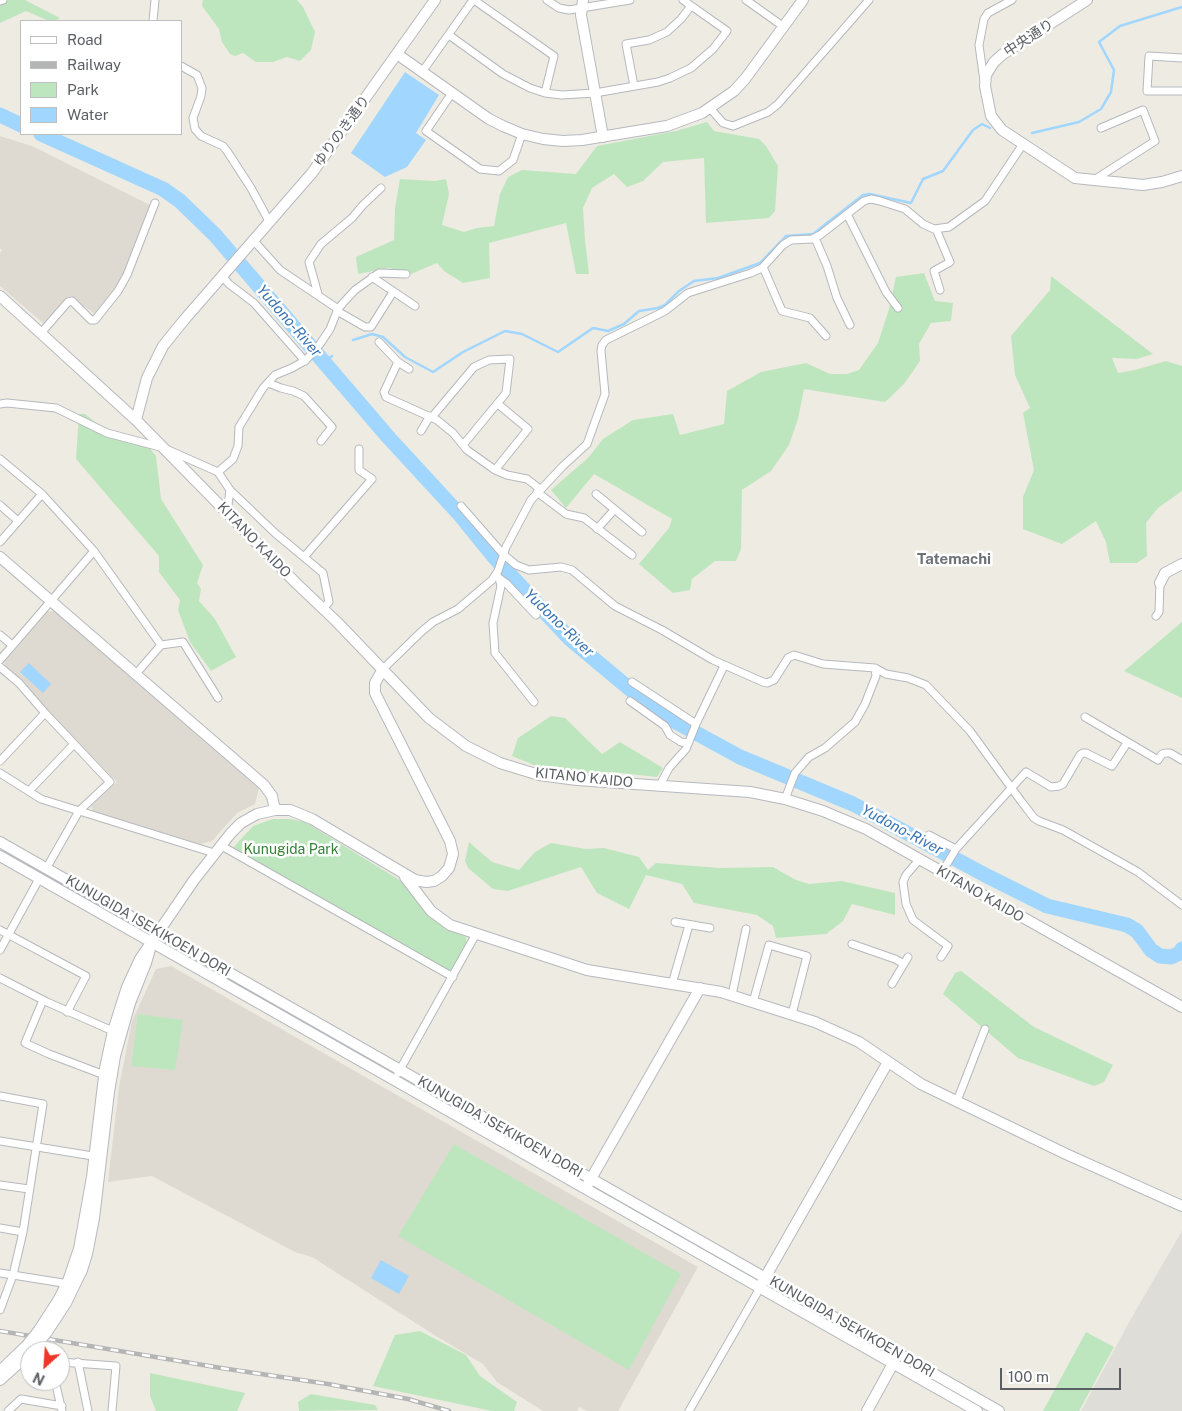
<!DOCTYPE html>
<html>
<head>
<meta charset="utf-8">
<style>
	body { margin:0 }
	#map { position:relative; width:1182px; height:1411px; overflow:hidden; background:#eeebe2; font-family:"Public Sans",sans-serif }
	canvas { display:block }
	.legend { position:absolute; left:20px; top:20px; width:162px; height:115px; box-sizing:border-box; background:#fff; border:1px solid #bdbfc1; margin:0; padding:6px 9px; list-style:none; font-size:15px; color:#5b5f64 }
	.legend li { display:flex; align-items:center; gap:10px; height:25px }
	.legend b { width:25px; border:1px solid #bdbfc1 }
	.north { position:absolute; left:20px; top:1341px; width:50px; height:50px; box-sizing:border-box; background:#fff; border:1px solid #bdbfc1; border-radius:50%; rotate:206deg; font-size:14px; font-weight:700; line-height:20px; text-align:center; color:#5b5f64 }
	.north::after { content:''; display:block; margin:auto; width:18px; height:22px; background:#ed3829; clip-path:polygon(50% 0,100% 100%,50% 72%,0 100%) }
	.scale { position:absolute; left:1000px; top:1368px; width:121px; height:22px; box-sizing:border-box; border:2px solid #5b5f64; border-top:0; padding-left:6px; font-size:15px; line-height:18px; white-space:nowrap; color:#5b5f64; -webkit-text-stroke:4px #fff; paint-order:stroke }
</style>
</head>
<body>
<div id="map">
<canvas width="1182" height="1411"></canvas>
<ul class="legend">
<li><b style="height:6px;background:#fff"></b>Road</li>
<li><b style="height:6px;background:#b4b5b5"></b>Railway</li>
<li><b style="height:14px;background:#bee6be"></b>Park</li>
<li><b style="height:14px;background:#a1d6ff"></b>Water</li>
</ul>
<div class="north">N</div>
<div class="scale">100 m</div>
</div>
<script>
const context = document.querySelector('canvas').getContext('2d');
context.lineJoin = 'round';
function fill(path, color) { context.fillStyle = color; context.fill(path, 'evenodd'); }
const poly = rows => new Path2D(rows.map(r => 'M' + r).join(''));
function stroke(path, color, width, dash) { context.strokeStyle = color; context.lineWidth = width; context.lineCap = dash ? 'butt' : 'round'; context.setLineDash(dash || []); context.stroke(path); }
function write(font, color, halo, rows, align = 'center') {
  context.font = font + ' "Public Sans","Noto Sans JP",sans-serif'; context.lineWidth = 5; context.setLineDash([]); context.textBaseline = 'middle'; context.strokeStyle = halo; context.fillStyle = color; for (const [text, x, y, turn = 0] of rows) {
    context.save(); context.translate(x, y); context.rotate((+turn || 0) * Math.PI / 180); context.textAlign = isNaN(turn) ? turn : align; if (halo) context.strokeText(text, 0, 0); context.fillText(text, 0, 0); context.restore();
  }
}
fill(poly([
	[1182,1231,1182,1411,1081,1411,1132,1317]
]), '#dfddd7');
fill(poly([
	[0,136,32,146,154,207,119,289,96,315,73,298,48,323,43,323,0,286,0,253,2,250,0,248],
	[54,611,259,788,255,804,237,813,212,841,200,844,93,811,91,806,117,782,51,715,23,681,5,666,5,661,47,612],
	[171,966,698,1267,618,1411,587,1411,579,1407,577,1411,543,1411,497,1382,483,1364,436,1336,312,1257,295,1252,152,1176,108,1182,119,1087,132,1021,156,969]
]), '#dedad1');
fill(poly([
	[0,0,25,0,60,18,55,21,49,21,26,11,0,23],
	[203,0,297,0,303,7,315,32,311,50,300,61,287,57,273,62,256,62,243,53,235,56,230,54,222,42,219,29,202,6],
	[707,122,714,131,759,139,766,146,778,166,775,211,769,218,706,223,704,158,663,162,643,181,627,187,614,174,592,188,583,208,585,240,589,274,576,274,566,223,489,243,490,278,463,283,444,271,437,263,411,274,389,268,358,274,356,257,394,240,395,208,400,179,435,181,446,179,449,194,442,225,464,232,477,228,494,226,500,194,508,177,522,170,576,174,597,146,676,131],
	[924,273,935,301,953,303,951,321,931,323,919,344,920,361,904,384,885,402,804,389,798,419,789,445,771,471,742,490,741,549,736,561,715,561,692,579,690,590,673,593,639,564,669,528,672,519,594,474,566,508,551,490,588,458,603,439,633,420,673,414,680,435,724,424,727,391,761,372,806,363,830,374,847,374,859,370,878,343,889,309,896,277],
	[1051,276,1153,354,1137,359,1112,358,1118,373,1135,370,1166,361,1182,366,1182,491,1158,508,1146,523,1147,556,1137,563,1110,563,1106,542,1096,521,1062,544,1023,529,1023,497,1034,470,1023,413,1030,408,1015,375,1011,336,1050,290],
	[79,414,85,414,109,433,144,441,156,456,161,499,203,565,197,583,201,589,199,601,215,619,236,657,211,671,190,642,178,610,180,600,159,572,159,556,76,459],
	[1182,622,1182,698,1124,671],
	[551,716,565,718,602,754,620,742,663,768,657,777,612,772,583,773,541,768,512,756,518,738],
	[273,819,290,819,305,822,401,881,430,917,436,922,466,937,467,943,449,975,230,851,253,826],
	[469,842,492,862,519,870,535,852,551,843,586,849,604,848,639,857,648,870,656,863,720,868,773,867,796,880,809,884,842,881,895,893,895,915,852,904,843,921,826,934,776,938,773,926,757,915,694,903,682,884,646,875,629,909,597,893,581,867,508,891,493,889,468,868,465,861],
	[961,971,1034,1027,1113,1065,1104,1082,1094,1086,1018,1058,943,994,955,973],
	[138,1014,183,1020,175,1070,131,1066],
	[454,1144,681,1274,629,1370,398,1236],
	[420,1331,466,1355,480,1376,517,1402,514,1411,492,1411,373,1386,395,1335],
	[1086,1332,1114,1347,1079,1411,1043,1411],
	[150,1373,245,1393,237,1411,156,1411,150,1396],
	[311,1394,375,1405,378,1410,299,1411,298,1402]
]), '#bee6be');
fill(poly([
	[405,72,439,95,416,133,426,140,407,167,385,177,351,153],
	[29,663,51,684,43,693,20,672],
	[381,1260,409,1276,399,1294,371,1278]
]), '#a1d6ff');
stroke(poly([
	[1032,133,1079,122,1101,109,1111,92,1114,70,1099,42,1120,26,1182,7],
	[353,340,372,334,383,337,405,357,433,372,463,352,505,331,522,334,558,352,593,328,608,331,624,324,639,311,658,308,665,305,679,291,694,281,718,278,760,263,786,236,813,234,863,195,870,194,911,203,923,179,943,171,973,130,982,124,990,128],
	[324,362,332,356]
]), '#a1d6ff', 2.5);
stroke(poly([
	[0,115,21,125],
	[41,134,163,189,180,201,215,235,389,438,460,515,495,558,552,620,570,639,643,700,674,721,740,757,853,804,987,876,1047,906,1127,925,1137,931,1151,950,1160,956,1171,957,1180,953,1182,949]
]), '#a1d6ff', 15);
const street = poly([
	[474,0,554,56,545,93],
	[547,0,559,8,569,10,630,0],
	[746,0,784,27],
	[0,1,3,0],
	[153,21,155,0],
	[449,35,503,74,530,88,545,93,562,95,595,93,658,82,670,78,691,68,713,49,727,31,683,0],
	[1182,58,1149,56,1147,91,1182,91],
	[181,66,197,75,202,88,201,96,193,118,195,129,201,136,223,146,227,151,251,188,270,223],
	[422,72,473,0],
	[984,81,979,45,984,19,988,13,1012,0],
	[634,86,626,44,649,40,667,32,681,19,691,6],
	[452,93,426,131,480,169,499,171,513,160,522,134],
	[710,108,723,123,733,126,768,112,778,104,869,0],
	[1094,180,1155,141,1143,110,1101,128],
	[847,214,886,292,898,308],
	[936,229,950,262,934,271,940,290],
	[815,238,827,266,837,298,850,325],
	[254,241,280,270,338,309],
	[763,267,782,311,810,318,826,336],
	[222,276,229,284,254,303,305,361],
	[372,277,415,306],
	[318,294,309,262,321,244,352,218,363,205,381,188],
	[337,311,365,327,371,327,393,292],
	[41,333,68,302,72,301,91,320,95,320,118,291,127,275,155,203],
	[379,342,398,362,409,369],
	[398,362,384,392,386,397,437,420,453,433,467,450,495,470,528,429,498,404],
	[268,383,281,388,293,391,304,396,332,427,321,441],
	[0,404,7,403,56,408,107,433,164,448,218,472,233,459,238,446,239,427,263,388,275,375,292,368,306,360,320,344,330,329,338,309,343,303,355,290,379,273,406,274],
	[432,417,474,367,489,360,510,359,506,393,463,445],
	[421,431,430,416],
	[0,459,42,494,94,551,161,645,183,642,218,698],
	[495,470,507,475,527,479,540,489],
	[218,472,230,490,275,533,323,573,329,602,323,608],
	[537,492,566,514,584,518,632,555],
	[596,494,642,532],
	[0,505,18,521],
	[461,506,503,554,516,565,529,570,561,567,572,570,615,606,662,630,713,660,763,682,767,683,774,680,788,658,794,655,823,664,875,668,886,674,908,678,926,685,970,731,1021,801,1034,818,1039,821,1063,830,1138,872,1182,905],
	[227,512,230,490],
	[597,529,614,510],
	[0,542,42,494],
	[304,557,372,479,359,470,359,449],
	[496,574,499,578,501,586,493,623,495,653,534,702],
	[499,578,506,583,536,615],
	[1156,616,1159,612,1160,583],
	[0,635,12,645],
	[0,660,94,551],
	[0,667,19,683,45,713,110,782,79,811,46,869],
	[383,669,421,632,433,622,458,609,492,580,498,571,506,547,531,500,563,466,587,444,605,394,601,351,602,345,606,340,665,311,688,293,751,273,762,268,783,245,791,240,812,239,820,235,864,201,871,199,880,201,905,209,923,224,934,229,949,227,985,201,1023,144],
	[135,675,161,645],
	[632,682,696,724],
	[630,701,665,726,670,735,681,742,688,743],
	[1085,717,1158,760,1162,754,1166,753,1170,753,1182,760],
	[0,761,45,713],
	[0,773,41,799,214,853],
	[660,785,669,768,686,749,696,724,724,666],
	[29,791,74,744],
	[785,799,795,773,809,757,825,748,855,722,865,704,876,676,875,668],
	[929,835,956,849],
	[220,845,453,977],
	[919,860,906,875,903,882,906,904,913,920,948,946,941,957],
	[942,872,956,849,1026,772,1051,787,1059,786,1063,784,1080,755,1083,753,1086,753,1112,766,1127,743],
	[675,922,710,928],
	[0,930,86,976,67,1012],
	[852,944,895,959,904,964],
	[0,950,39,879],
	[0,978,47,1002,115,1032],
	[672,984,689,925],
	[892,984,908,957],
	[732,995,746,929],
	[43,1000,25,1043,49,1054,107,1076],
	[753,1002,769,945,807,956,792,1014],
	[398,1073,476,934],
	[0,1096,43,1104,23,1232,13,1275,0,1310],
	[957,1101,985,1029],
	[0,1141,99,1157],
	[0,1185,29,1189],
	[0,1228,23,1232],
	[0,1273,69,1284],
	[60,1362,116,1366,112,1411],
	[78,1362,88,1411],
	[55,1381,62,1411],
	[8,1411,21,1399,62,1406],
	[689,1411,760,1288]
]);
const secondary = poly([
	[583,0,581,15,603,137],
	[1087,0,1003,54,994,62,986,75,985,86,991,116,1002,130,1075,178,1143,185,1162,182,1182,176],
	[397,54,489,119,503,126,522,134,543,139,563,141,582,140,667,126,702,113,734,91,745,79,803,0],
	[0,296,136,420,296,583,337,622,429,718,466,746,500,763,539,775,577,780,750,792,785,799,823,811,866,829,1182,1007],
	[136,420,147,378,163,346,184,320,312,173,435,0],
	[0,557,264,785,272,796,275,810],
	[1160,583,1165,573,1182,564],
	[0,842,999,1411],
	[0,856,977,1411],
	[405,877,431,911,450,925,587,970,721,992,815,1022,859,1042,921,1084,1066,1154,1182,1206],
	[588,1184,700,988],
	[762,1283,888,1062],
	[39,1330,59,1299,68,1281,79,1249,92,1177,105,1068,113,1031,127,987,140,959,194,880,231,833,241,823,257,814,275,810,290,810,312,819,415,880,426,882,434,881,442,876,449,868,453,854,450,841,375,693,375,683,383,669],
	[47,1332,66,1303,82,1270,87,1254,94,1218,109,1092,115,1056,130,1003,146,963,150,949],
	[0,1371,27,1345],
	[0,1380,30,1353],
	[867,1411,895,1360]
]);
stroke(street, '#b5b8bd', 9);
stroke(secondary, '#b6b9bf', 12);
stroke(street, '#fff', 7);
stroke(secondary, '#fff', 10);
const rail = poly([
	[0,1331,221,1368,328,1384,408,1399,449,1411]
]);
stroke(rail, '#b4b5b5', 4.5);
stroke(rail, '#fff', 2.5, [8]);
const secondaryBridge = poly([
	[27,1345,39,1330],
	[36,1346,47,1332]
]);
stroke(secondaryBridge, '#b6b9bf', 12, []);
stroke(secondaryBridge, '#fff', 10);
write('14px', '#5b5f64', '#fff', [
	["中央通り",1029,38,-33],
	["ゆりのき通り",342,131,-54],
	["KITANO KAIDO",254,540,46],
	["KITANO KAIDO",584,778,6],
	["KITANO KAIDO",980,894,30],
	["KUNUGIDA ISEKIKOEN DORI",148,926,30],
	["KUNUGIDA ISEKIKOEN DORI",500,1127,30],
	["KUNUGIDA ISEKIKOEN DORI",852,1327,30]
]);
write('14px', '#328336', '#fff', [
	["Kunugida Park",291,850]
]);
write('italic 15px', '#3b76b4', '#fff', [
	["Yudono-River",289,321,49],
	["Yudono-River",559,623,44],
	["Yudono-River",902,830,28]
]);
write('bold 15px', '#6c7176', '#fff', [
	["Tatemachi",954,559]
]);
</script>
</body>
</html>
